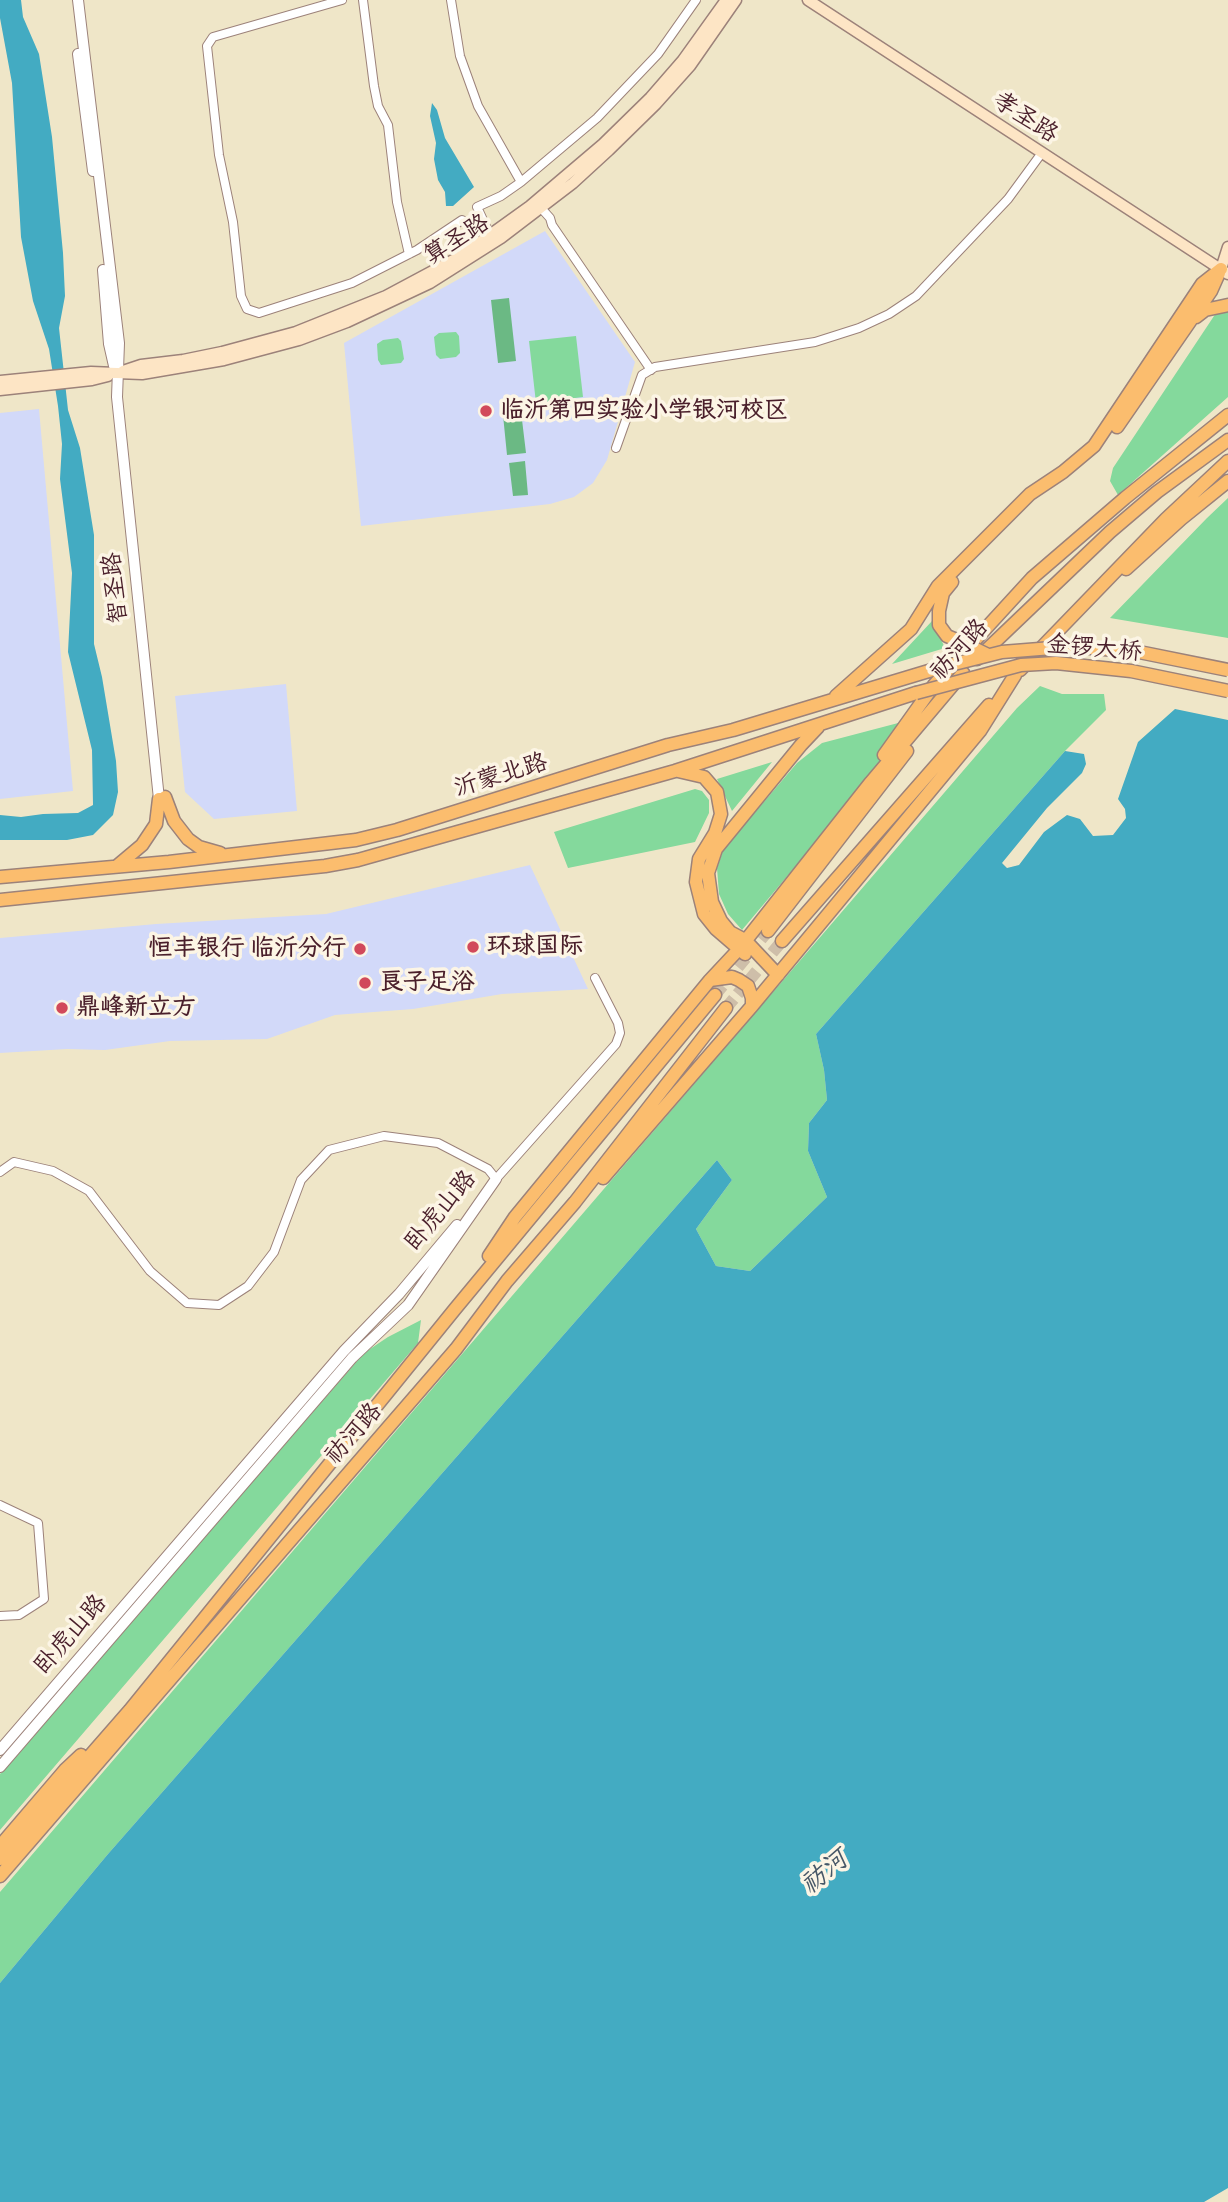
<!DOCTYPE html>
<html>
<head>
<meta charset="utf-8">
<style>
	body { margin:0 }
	canvas { display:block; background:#efe6c8 }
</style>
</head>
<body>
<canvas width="1228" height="2202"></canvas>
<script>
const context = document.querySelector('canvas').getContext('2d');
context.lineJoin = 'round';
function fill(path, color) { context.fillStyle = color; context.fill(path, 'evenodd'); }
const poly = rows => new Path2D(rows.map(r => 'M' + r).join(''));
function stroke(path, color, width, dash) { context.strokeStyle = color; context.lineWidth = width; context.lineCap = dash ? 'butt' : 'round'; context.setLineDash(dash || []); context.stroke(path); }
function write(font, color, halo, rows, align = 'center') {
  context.font = font + ' Itim,"LXGW WenKai TC",sans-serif'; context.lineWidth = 7; context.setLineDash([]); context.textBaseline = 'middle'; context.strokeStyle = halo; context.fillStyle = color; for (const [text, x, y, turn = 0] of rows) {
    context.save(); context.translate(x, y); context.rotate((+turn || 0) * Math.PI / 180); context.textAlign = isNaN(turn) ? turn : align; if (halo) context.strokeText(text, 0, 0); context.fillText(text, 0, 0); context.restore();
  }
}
fill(poly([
	[545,231,635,362,607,460,593,483,574,497,550,504,361,526,344,343],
	[39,409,73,791,0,799,0,413],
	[286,684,297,811,214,819,185,792,175,696],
	[530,865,588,989,502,994,413,1009,335,1015,267,1039,170,1041,105,1050,67,1049,0,1053,0,938,156,924,326,914]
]), '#d2d9f9');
fill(poly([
	[1228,310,1228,397,1118,495,1110,481,1113,468,1216,313],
	[456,332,459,336,460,353,456,357,440,359,436,355,434,337,439,333],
	[576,336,583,397,536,403,529,341],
	[398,338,401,341,404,359,401,363,381,365,378,360,377,344,383,340],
	[1228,498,1228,638,1110,618,1207,518],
	[932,621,945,648,892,664],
	[1040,686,1062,694,1104,694,1106,710,1065,751,816,1034,824,1070,827,1100,809,1123,808,1151,827,1197,750,1271,716,1266,696,1229,732,1180,717,1160,108,1854,0,1983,0,1892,1017,708],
	[921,717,742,930,728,914,719,894,717,868,723,850,797,763,822,743],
	[772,762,732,811,717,779],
	[695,789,702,791,709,800,709,813,695,842,568,868,554,832],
	[421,1320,418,1343,0,1830,0,1774,364,1353,388,1337]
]), '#84d99c');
fill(poly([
	[509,298,516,361,498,363,491,300],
	[520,403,526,453,507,455,502,405],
	[525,461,528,495,513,496,509,463]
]), '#6bb984');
fill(poly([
	[0,0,21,0,23,17,39,54,52,137,63,253,65,296,59,328,68,410,80,448,94,535,94,644,102,677,116,761,118,792,113,815,93,835,67,840,0,840,0,815,21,817,43,814,78,813,93,805,92,750,68,652,72,573,60,479,62,444,58,406,49,349,33,301,21,237,12,83,0,18],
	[432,103,437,110,445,138,474,187,453,206,446,206,445,192,438,180,434,159,436,143,430,116],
	[1175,709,1228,720,1228,2188,1204,2202,0,2202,0,1983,108,1854,717,1160,732,1180,696,1229,716,1266,750,1271,827,1197,808,1151,809,1123,827,1100,824,1070,816,1034,1065,751,1084,754,1086,764,1082,773,1047,808,1002,863,1007,868,1019,865,1044,832,1067,815,1080,819,1093,836,1113,835,1126,818,1125,809,1118,799,1138,742]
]), '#43abc2');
stroke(poly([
	[715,995,768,931],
	[726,1008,782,941]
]), '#cebea9', 12, [12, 6]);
const minor = poly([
	[342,0,213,37,207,46,219,155,233,222,241,296,247,309,259,313,352,283,417,250,462,220,467,223,477,244],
	[363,0,374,86,378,106,388,125,397,202,409,254],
	[451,0,460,56,478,106,521,182],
	[541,208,550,218,552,225,651,370],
	[490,235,477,207,501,196,521,182,597,118,658,54,696,0],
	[616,448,642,375,655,367,815,342,859,328,889,314,916,296,1008,199,1041,154],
	[0,1172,14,1162,53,1171,89,1191,150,1271,187,1303,219,1305,248,1286,274,1252,301,1180,329,1150,384,1136,438,1143,488,1169,496,1179,616,1044,620,1033,618,1023,595,978],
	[0,1505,38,1523,44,1599,19,1615,0,1616]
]);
const tertiary = poly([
	[78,0,119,343,117,397,159,799],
	[78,54,93,171],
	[103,270,109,344,114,366],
	[0,1750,344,1351,399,1294,457,1225],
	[0,1767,352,1358,408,1305,496,1179]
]);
const secondary = poly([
	[808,0,1228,274],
	[1221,269,1228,247],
	[123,371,141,365,183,360,222,352,296,332,386,296,459,257,530,206,603,144,650,98,683,60,726,0],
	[0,381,91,372,142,374,224,360,299,340,347,322,430,283,501,238,573,183,609,150,656,104,690,66,736,0],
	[0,390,92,380,108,376]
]);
const primary = poly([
	[1196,317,1205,310,1228,305],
	[1117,427,1211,291,1219,273],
	[1126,569,1181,519,1228,481],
	[952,582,943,593,939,611,939,625,947,636,959,641],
	[977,659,1110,532,1157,492,1228,440],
	[1020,670,1166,519,1228,461],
	[836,696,911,629,938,586,1030,494,1063,472,1094,446,1202,284,1221,269],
	[884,755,934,685,1032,578,1125,498,1228,415],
	[678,771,704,777,717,792,721,814,715,833,699,859,696,882,704,914,716,929,745,954],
	[165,797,174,821,188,839,199,847,220,853],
	[117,866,142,845,156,824,159,799],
	[0,877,169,862,356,840,397,830,668,745,733,730,942,667],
	[0,900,325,866,358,860,675,771,916,693],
	[768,931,907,751],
	[782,941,989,705],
	[778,975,745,940,730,932,721,921,712,902,708,873,716,849,801,745,818,727],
	[710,980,732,977,739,980,748,986,752,998,752,1006],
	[603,1178,752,1006,980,731,1015,675],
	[489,1256,515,1217,710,980,739,949,871,782,963,673],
	[0,1846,65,1770,81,1755],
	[0,1859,130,1710,455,1309,715,995],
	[0,1876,456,1349,507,1281,575,1202,726,1008]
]);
stroke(minor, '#9c827a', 10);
stroke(tertiary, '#9c827a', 12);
stroke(secondary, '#9c827a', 13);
stroke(primary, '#9c827a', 15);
stroke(minor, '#fff', 8);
stroke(tertiary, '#fff', 10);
stroke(secondary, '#fde5c5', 10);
stroke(primary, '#fbbd6e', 12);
const primaryBridge = poly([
	[959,641,988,655],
	[942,667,1002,652,1052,648,1092,648,1139,652,1228,670],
	[916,693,1021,665,1056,663,1131,671,1228,691]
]);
stroke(primaryBridge, '#9c827a', 15, []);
stroke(primaryBridge, '#fbbd6e', 12);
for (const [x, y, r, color] of [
	[486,411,7,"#d1495b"],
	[473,947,7,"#d1495b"],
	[360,949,7,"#d1495b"],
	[365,983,7,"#d1495b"],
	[62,1008,7,"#d1495b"]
]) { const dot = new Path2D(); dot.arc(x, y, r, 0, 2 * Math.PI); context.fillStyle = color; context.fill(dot); stroke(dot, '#fcf5e5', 2.5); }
write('24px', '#4a1f2b', '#fcf5e5', [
	["孝圣路",1025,118,33],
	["算圣路",457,240,-32],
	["智圣路",116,588,-96],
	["金锣大桥",1094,649,5],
	["祊河路",960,650,-48],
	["沂蒙北路",501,776,-17],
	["卧虎山路",441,1211,-50],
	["祊河路",354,1434,-49],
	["卧虎山路",71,1635,-49]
]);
write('bold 24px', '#4a1f2b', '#fcf5e5', [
	["临沂第四实验小学银河校区",500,411],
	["环球国际",487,947],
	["恒丰银行 临沂分行",346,949,"right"],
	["良子足浴",379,983],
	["鼎峰新立方",76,1008]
], 'left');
write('italic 26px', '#475767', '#fcf5e5', [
	["祊河",825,1873,-39]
]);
</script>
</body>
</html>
